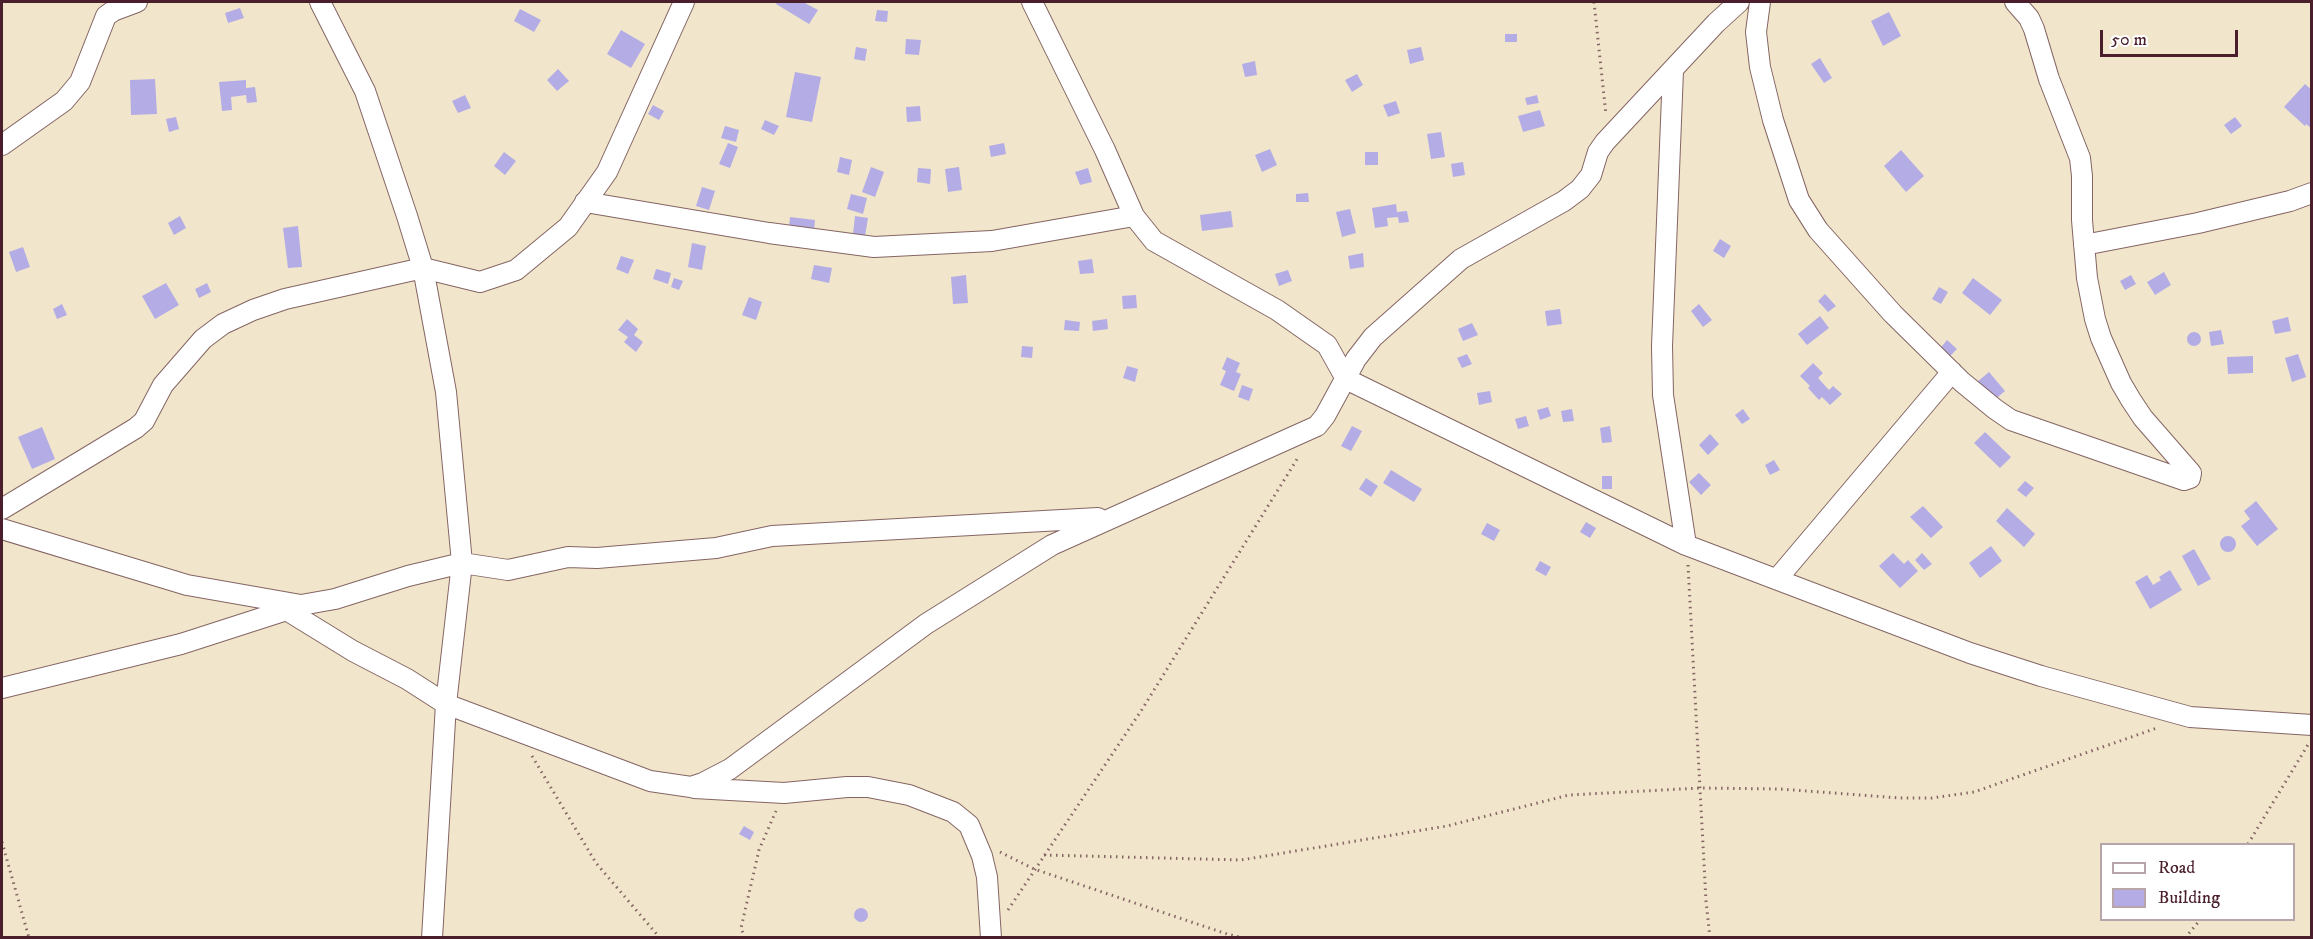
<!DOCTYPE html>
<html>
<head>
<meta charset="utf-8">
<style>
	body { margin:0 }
	#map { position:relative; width:2313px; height:939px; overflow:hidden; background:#f1e6cb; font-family:"IM FELL DW Pica",serif }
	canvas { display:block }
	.frame { position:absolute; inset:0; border:3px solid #4a1f2b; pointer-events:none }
	.legend { position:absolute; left:2100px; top:843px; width:195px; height:78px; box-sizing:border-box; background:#fff; border:2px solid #b7a5aa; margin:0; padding:8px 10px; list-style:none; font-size:18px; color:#4a1f2b }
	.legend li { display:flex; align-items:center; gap:12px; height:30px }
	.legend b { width:30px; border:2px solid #b7a5aa }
	.scale { position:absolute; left:2100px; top:30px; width:138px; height:27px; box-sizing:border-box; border:3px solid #4a1f2b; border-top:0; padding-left:8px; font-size:18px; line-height:21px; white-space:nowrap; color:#4a1f2b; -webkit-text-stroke:4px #fff; paint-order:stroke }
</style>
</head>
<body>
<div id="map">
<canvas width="2313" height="939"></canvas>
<div class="frame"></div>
<ul class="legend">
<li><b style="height:8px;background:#fff"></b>Road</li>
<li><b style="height:16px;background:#b4ace5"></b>Building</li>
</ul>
<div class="scale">50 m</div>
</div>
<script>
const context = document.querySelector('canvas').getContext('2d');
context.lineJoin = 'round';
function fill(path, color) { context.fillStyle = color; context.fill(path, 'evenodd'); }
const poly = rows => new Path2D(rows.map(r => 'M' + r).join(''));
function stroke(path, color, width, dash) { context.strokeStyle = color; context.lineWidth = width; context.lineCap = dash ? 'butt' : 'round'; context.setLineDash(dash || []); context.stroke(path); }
fill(poly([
	[777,2,803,2,818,10,809,24,776,4],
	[240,8,244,18,228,23,225,13],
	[520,9,541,20,534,32,514,21],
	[877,10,888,11,887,22,875,21],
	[1889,12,1901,36,1883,46,1871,21],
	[621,30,645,44,631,68,607,54],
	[1505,34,1517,34,1517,42,1505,42],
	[906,39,921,40,919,55,905,54],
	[856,47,867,49,865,61,854,59],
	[1421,47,1424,60,1410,64,1407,50],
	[1820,58,1832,78,1824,83,1811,64],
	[1255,61,1257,75,1245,77,1242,64],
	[558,69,569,81,557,91,547,80],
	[795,72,821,77,812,122,786,117],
	[1357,74,1363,85,1352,92,1345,80],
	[155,79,157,114,131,115,130,80],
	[246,80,246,88,255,87,257,102,247,103,246,95,231,97,232,110,222,111,219,82],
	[2305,84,2312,90,2312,129,2306,124,2305,126,2284,107],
	[465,95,471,108,458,113,452,101],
	[1537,95,1539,103,1527,105,1525,98],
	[1396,101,1400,113,1388,117,1383,105],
	[653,105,664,111,659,120,648,114],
	[920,106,921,121,907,122,906,107],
	[1540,110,1545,126,1523,132,1518,116],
	[176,117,179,129,169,132,166,119],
	[2235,117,2242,126,2231,134,2224,125],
	[765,120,779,126,774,135,761,129],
	[725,126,739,130,736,142,721,138],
	[1441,132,1445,157,1431,159,1427,134],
	[728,143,738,147,730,168,719,164],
	[1004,143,1006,154,991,157,989,146],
	[1270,149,1277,165,1262,172,1255,155],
	[1901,150,1924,176,1906,192,1884,166],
	[504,152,516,161,505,175,494,166],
	[1365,152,1378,152,1378,165,1365,165],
	[840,157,852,160,849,175,837,172],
	[1463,162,1465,175,1453,177,1451,164],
	[871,167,884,172,875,197,862,192],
	[959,167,962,190,948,192,945,169],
	[918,168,931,169,930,184,917,182],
	[1088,168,1092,182,1080,185,1075,172],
	[702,187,715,191,709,210,696,206],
	[1308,193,1309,202,1296,202,1296,194],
	[851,194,867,198,863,214,847,209],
	[1396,204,1397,212,1407,211,1409,222,1399,223,1398,217,1387,218,1388,226,1375,228,1372,208],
	[1350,209,1356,233,1342,237,1336,212],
	[1231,211,1233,227,1202,231,1200,215],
	[180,216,186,228,174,235,168,223],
	[855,216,868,218,865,236,853,234],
	[790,217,815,220,814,231,789,228],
	[298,226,302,267,288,268,283,228],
	[1720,239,1731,246,1724,258,1713,251],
	[692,243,706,246,702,270,688,267],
	[23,247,30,267,16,272,9,252],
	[1363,253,1364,267,1350,269,1348,256],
	[621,256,634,260,628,274,616,269],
	[1092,259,1094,273,1080,274,1078,261],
	[814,265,832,268,829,283,811,279],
	[656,269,671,273,668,284,653,279],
	[1288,270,1292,281,1279,286,1275,274],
	[2164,272,2171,285,2155,295,2147,282],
	[966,275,968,303,953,304,951,277],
	[2131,275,2136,284,2125,290,2120,281],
	[674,278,683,281,679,290,671,287],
	[1973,278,2002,300,1990,315,1962,293],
	[166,283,179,305,155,319,142,296],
	[207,283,211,292,199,298,195,289],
	[1939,287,1948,292,1941,304,1932,299],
	[1825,294,1836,306,1828,312,1818,301],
	[1136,295,1137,308,1123,309,1122,296],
	[749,297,762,302,756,320,742,315],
	[62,304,67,315,57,319,53,309],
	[1699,304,1712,320,1703,327,1691,311],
	[1560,309,1562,324,1547,326,1545,311],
	[1820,316,1829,328,1807,345,1798,334],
	[2288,317,2291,331,2275,334,2272,321],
	[627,319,638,329,634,335,643,342,636,352,624,342,628,337,618,330],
	[1107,319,1108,329,1093,331,1092,321],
	[1065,320,1080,322,1079,331,1064,330],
	[1472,323,1478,335,1463,341,1458,329],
	[2221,330,2224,344,2211,346,2209,332],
	'2187 339a7 7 0 1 1 14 0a7 7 0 1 1-14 0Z',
	[1947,340,1957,349,1948,358,1939,350],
	[1022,346,1033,347,1032,358,1021,357],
	[1467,354,1472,364,1462,368,1457,358],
	[2298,354,2306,377,2292,382,2285,358],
	[2253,356,2253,373,2228,374,2227,357],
	[1227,357,1240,363,1236,372,1241,374,1234,391,1220,385,1226,371,1222,369],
	[1813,363,1823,373,1818,378,1829,390,1833,386,1842,394,1830,405,1822,397,1819,400,1808,388,1810,386,1800,376],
	[1127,366,1138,369,1135,382,1123,378],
	[1989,372,2005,391,1993,401,1977,382],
	[1242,385,1253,389,1249,401,1238,397],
	[1490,391,1492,402,1479,405,1477,393],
	[1548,407,1551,416,1540,420,1537,410],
	[1572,409,1574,421,1563,422,1561,411],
	[1743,409,1750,419,1742,424,1735,415],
	[1526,416,1529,426,1518,429,1515,419],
	[1352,426,1362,431,1351,451,1341,446],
	[1610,426,1612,442,1602,443,1600,428],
	[42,427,55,459,32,469,18,437],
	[1985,432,2011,457,2000,468,1974,443],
	[1710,434,1719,444,1708,455,1699,445],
	[1774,460,1780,470,1770,475,1765,465],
	[1391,470,1422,489,1414,502,1383,483],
	[1699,473,1711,485,1701,495,1689,482],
	[1602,476,1612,476,1612,489,1602,489],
	[1366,478,1378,486,1371,497,1359,489],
	[2025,481,2034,488,2026,497,2017,490],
	[2256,501,2278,529,2257,546,2241,526,2250,519,2244,511],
	[1923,506,1943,527,1931,538,1910,517],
	[2007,508,2035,534,2024,547,1996,521],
	[1586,522,1596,528,1590,538,1580,532],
	[1487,523,1500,530,1494,541,1481,534],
	'2220 544a8 8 0 1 1 16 0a8 8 0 1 1-16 0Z',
	[1991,546,2002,561,1980,578,1969,563],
	[2194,549,2211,579,2198,586,2182,556],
	[1893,553,1904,564,1908,560,1918,571,1900,588,1879,566],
	[1922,553,1932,564,1924,570,1915,560],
	[1540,561,1551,567,1546,576,1535,570],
	[2170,570,2182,590,2150,609,2135,582,2147,575,2153,585,2161,580,2159,577],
	[744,826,754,832,750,840,739,834],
	'854 915a7 7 0 1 1 14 0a7 7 0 1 1-14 0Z'
]), '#b4ace5');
const street = poly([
	[320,2,365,91,407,216,423,268,446,392,462,563,446,704,432,938],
	[1032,2,1105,150,1134,216,1154,241,1277,310,1327,345,1346,379,1686,545,1970,653,2041,676,2190,717,2312,725],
	[1760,2,1756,32,1760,67,1773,120,1799,200,1818,230,1893,314,1962,382,1995,409,2011,420,2184,480,2190,478,2191,473,2143,418,2131,400,2121,383,2101,338,2095,319,2087,278,2082,220,2082,176,2080,158,2049,79,2034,29,2029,18,2015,2],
	[1673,71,1662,346,1663,395,1686,545],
	[2,145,64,101,80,82,106,16,113,11,137,2],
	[585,202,769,233,874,247,992,241,1134,216],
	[2084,245,2198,223,2290,201,2312,193],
	[2,509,136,428,144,421,163,385,203,339,223,324,253,310,285,299,423,268,480,282,516,270,568,227,607,172,684,2],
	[2,529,187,585,301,605,335,599,408,576,462,563,508,570,568,557,597,558,716,548,772,536,1098,518],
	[1777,579,1952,372],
	[288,611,353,651,407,679,446,704,650,781,691,787,703,783,730,769,926,624,1052,545,1317,426,1325,416,1356,359,1373,337,1461,259,1564,201,1580,189,1591,175,1598,152,1605,142,1716,23,1739,2],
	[2,688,181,644,299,606],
	[694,788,784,793,847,787,868,787,909,795,953,812,969,825,982,856,987,877,991,938]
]);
stroke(street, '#846563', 22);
stroke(poly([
	[1594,2,1606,115],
	[1688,565,1706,901,1710,938],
	[532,756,596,863,660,938],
	[2,842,29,938],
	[2248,844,2309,743],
	[1000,852,1034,869,1227,934,1244,938],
	[1044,855,1241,860,1447,826,1569,795,1700,788,1780,789,1900,798,1932,798,1974,792,2157,728],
	[1008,910,1141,711,1299,456],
	[745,938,741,928,759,850,776,811],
	[2185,938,2200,920]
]), '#846563', 3, [1.5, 4.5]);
stroke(street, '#fff', 20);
</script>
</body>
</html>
